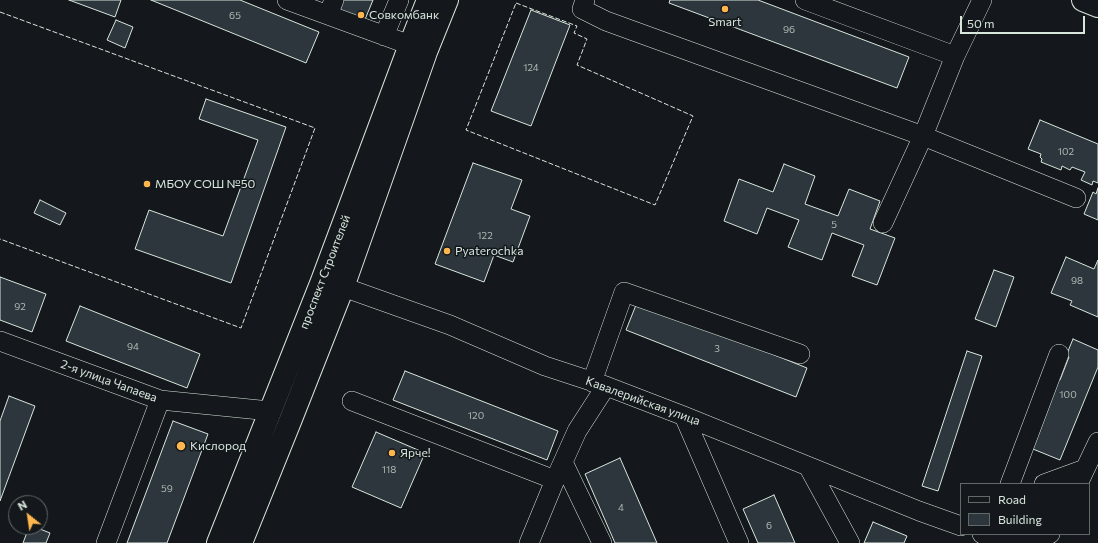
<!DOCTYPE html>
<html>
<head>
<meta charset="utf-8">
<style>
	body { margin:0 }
	#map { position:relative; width:1098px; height:543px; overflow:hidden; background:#14181c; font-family:Commissioner,sans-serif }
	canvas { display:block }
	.legend { position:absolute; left:960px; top:483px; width:130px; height:52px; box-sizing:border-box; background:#14181c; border:1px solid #626a69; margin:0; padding:5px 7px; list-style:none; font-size:12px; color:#d8e6dc }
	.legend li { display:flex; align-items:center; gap:8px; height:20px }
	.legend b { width:20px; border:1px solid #626a69 }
	.north { position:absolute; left:8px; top:495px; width:40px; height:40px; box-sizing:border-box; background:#14181c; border:1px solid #626a69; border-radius:50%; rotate:330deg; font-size:11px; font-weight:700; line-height:16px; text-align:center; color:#d8e6dc }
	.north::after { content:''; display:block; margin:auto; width:14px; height:18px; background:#ffb74d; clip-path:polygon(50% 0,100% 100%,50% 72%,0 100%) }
	.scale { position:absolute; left:960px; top:16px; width:125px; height:18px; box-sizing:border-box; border:2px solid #d8e6dc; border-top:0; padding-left:5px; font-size:12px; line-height:14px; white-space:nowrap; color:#d8e6dc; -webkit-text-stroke:3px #14181c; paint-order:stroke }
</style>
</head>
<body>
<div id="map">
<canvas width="1098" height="543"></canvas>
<ul class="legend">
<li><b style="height:5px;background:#14181c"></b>Road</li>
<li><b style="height:11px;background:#2c363c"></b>Building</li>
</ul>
<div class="north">N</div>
<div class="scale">50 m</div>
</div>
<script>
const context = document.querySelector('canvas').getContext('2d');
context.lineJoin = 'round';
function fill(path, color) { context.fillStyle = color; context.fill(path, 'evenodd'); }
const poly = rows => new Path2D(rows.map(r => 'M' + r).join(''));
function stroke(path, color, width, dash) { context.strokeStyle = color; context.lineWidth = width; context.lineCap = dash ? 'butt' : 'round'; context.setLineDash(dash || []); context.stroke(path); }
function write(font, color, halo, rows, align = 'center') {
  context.font = font + ' Commissioner,sans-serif'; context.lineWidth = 3; context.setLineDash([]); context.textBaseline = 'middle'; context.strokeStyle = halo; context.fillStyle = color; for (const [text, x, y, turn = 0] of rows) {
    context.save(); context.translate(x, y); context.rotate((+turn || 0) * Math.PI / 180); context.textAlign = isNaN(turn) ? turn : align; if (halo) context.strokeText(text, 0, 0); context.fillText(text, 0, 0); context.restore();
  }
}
const building = poly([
	[69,0,121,0,115,17,69,0],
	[151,0,240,0,319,32,306,63,151,0],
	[337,0,373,0,364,22,333,10,337,0],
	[670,0,758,0,909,57,897,88,669,3,670,0],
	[531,10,570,25,531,126,491,111,531,10],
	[116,20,133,27,125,48,107,40,116,20],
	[206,99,286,127,231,283,135,249,149,210,223,236,258,140,199,119,206,99],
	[1040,120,1098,144,1098,183,1093,181,1092,185,1081,180,1085,172,1072,167,1070,170,1062,166,1061,170,1041,162,1042,159,1040,157,1041,154,1028,149,1040,120],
	[473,163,522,180,511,209,530,216,513,262,494,255,484,282,435,264,473,163],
	[784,164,815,176,805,204,838,216,849,189,880,201,870,229,895,238,877,285,852,276,864,245,832,233,822,260,788,247,799,220,767,208,757,234,724,221,739,179,773,192,784,164],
	[1098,188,1098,220,1084,214,1093,192,1096,194,1098,188],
	[40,200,66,213,60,225,34,213,40,200],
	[1066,257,1094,269,1098,260,1098,317,1070,305,1072,301,1051,293,1066,257],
	[994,270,1014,277,996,327,975,319,994,270],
	[0,277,46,294,32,332,0,320,0,277],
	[638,300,807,368,796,397,626,330,638,300],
	[80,306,200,354,187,388,66,341,80,306],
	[1073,339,1098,350,1098,367,1060,460,1028,447,1056,379,1060,380,1069,357,1066,356,1073,339],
	[967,351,982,356,938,491,922,486,967,351],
	[405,371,558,431,547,460,393,400,405,371],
	[9,396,35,406,0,501,0,421,9,396],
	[173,421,208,434,167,543,127,543,173,421],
	[376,432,425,453,401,508,352,487,376,432],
	[620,458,657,543,615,543,585,474,620,458],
	[774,495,795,543,758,543,743,509,774,495],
	[873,522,907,536,904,543,864,543,873,522],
	[29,527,35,527,50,533,46,543,23,543,29,527]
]);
fill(building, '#2c363c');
stroke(building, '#d8e6dc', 1);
const minor = poly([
	[287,0,410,45],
	[585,0,582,9,606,21,923,136,1076,198],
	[805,0,955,56],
	[328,15,334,0],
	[384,36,399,0],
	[883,223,923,136,955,56,982,0],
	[343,287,450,325,545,366,606,386,684,416,919,511,961,526],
	[0,341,160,400,270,411],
	[592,382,624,292,800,354],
	[352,401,555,480],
	[684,416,739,543],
	[563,462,602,543],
	[808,466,850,543],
	[1010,484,1059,354],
	[1044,484,1085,469],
	[1078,484,1098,442],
	[982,534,996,539,1014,542,1050,534],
	[106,543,160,400],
	[529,543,555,480,577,431,606,386]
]);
const major = poly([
	[1083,0,1098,6],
	[218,543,322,281,410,45,428,0],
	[241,543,291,419,343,287,426,52,447,0]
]);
stroke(minor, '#d8e6dc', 20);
stroke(major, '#d8e6dc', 24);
stroke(minor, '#14181c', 19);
stroke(major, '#14181c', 22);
stroke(poly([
	[516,3,577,26,574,33,587,39,577,65,693,116,655,205,466,130,516,3],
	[0,12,315,128,241,328,0,239]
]), '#d8e6dc', 1, [5, 2]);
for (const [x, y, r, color] of [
	[725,9,4,"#ffb74d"],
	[361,15,4,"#ffb74d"],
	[147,184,4,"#ffb74d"],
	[447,251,4,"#ffb74d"],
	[181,446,5,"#ffb74d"],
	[392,453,4,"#ffb74d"]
]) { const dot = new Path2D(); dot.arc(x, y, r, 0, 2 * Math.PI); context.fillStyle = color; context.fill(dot); stroke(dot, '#14181c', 1.5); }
write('10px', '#adbab4', null, [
	["65",235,16],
	["96",789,30],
	["124",531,68],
	["102",1066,152],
	["5",834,225],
	["122",485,236],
	["98",1077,281],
	["92",20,307],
	["94",133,347],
	["3",717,349],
	["100",1068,395],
	["120",476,416],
	["118",389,470],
	["59",167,489],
	["4",621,508],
	["6",769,526]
]);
write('12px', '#d8e6dc', '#14181c', [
	["Совкомбанк",369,15],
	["Smart",725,22,"center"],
	["МБОУ СОШ №50",155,184],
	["Pyaterochka",455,251],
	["Кислород",190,446],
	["Ярче!",400,453]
], 'left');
write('12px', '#d8e6dc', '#14181c', [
	["проспект Строителей",325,272,-69],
	["2-я улица Чапаева",109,381,20],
	["Кавалерийская улица",643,401,20]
]);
</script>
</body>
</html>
